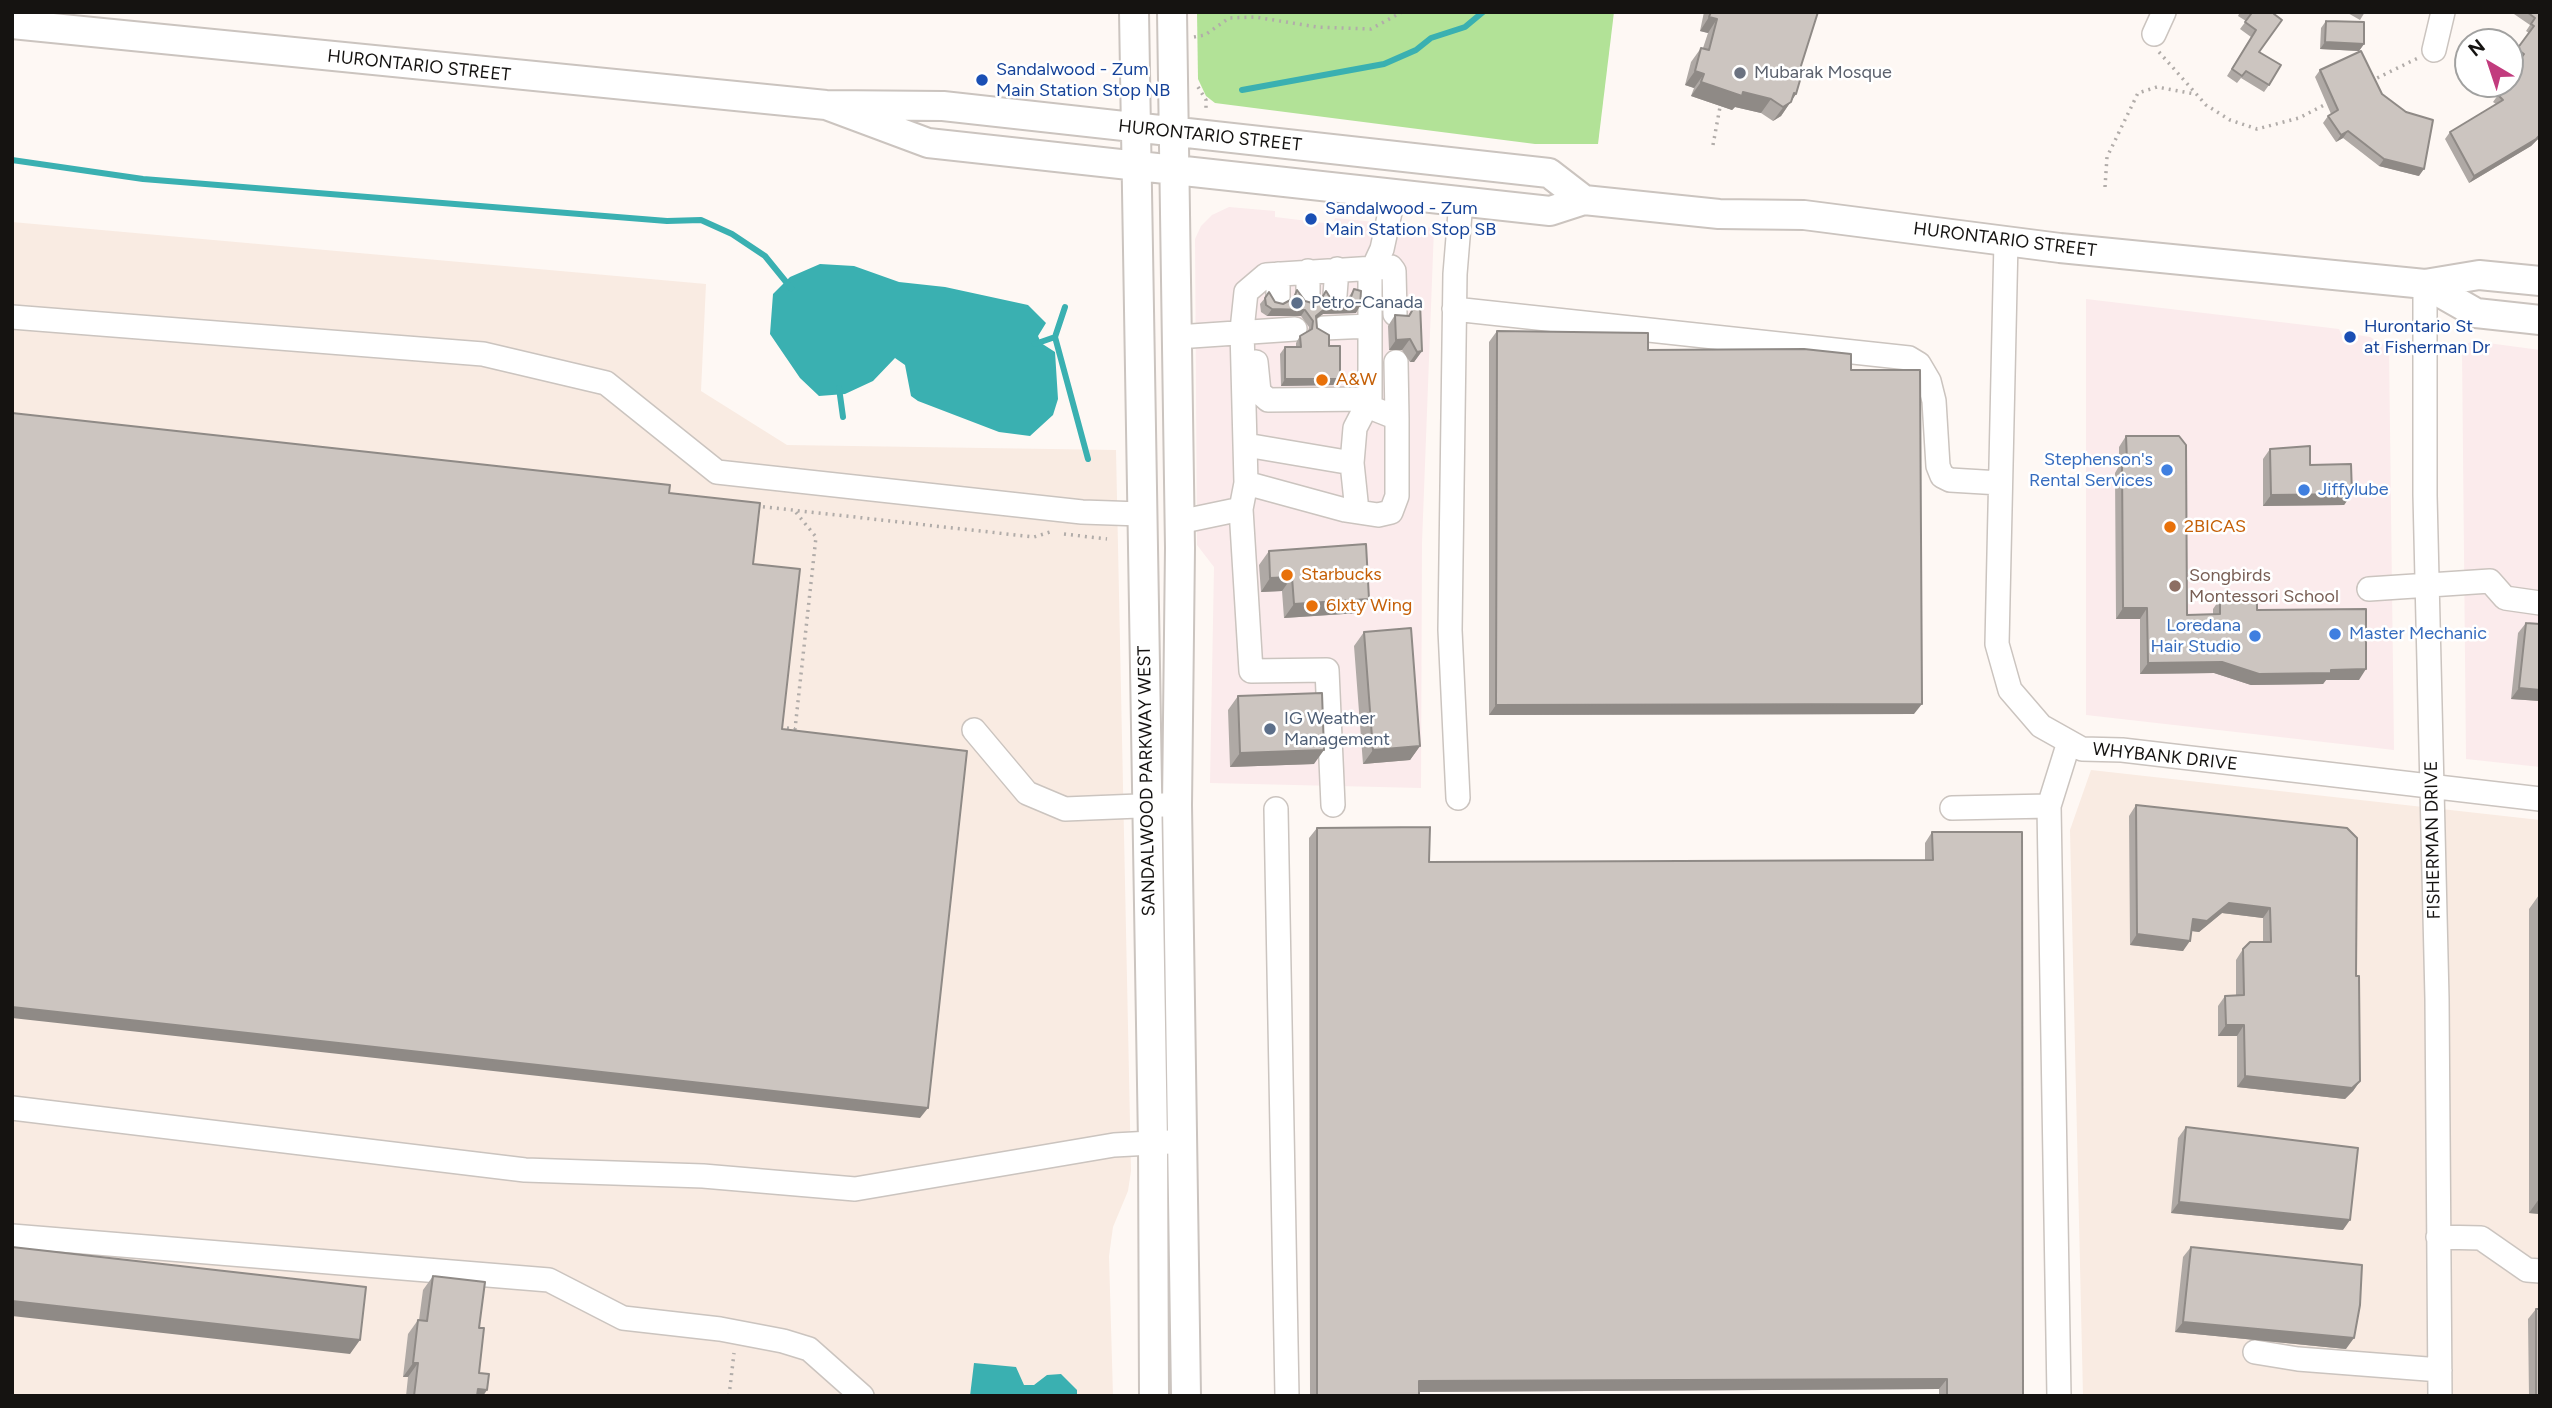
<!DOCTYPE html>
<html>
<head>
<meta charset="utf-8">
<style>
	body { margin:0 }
	#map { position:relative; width:2552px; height:1408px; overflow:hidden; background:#fef8f4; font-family:Figtree,sans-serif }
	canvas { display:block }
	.frame { position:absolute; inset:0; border:14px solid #151311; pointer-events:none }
	.north { position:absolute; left:2454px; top:28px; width:70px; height:70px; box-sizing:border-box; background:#fff; border:2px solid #a1a1a0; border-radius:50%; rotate:321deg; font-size:19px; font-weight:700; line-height:28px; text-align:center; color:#151311 }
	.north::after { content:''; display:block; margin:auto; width:24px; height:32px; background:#c23c7e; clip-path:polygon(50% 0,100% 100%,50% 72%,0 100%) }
</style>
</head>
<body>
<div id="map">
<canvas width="2552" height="1408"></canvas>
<div class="frame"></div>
<div class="north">N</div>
</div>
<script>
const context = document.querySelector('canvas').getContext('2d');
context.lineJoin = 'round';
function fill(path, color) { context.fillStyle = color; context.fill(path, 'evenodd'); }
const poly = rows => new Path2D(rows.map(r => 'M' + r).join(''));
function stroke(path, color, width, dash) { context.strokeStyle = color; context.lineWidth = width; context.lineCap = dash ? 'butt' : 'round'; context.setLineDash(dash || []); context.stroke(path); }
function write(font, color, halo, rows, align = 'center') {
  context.font = font + ' Figtree,sans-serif'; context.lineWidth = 5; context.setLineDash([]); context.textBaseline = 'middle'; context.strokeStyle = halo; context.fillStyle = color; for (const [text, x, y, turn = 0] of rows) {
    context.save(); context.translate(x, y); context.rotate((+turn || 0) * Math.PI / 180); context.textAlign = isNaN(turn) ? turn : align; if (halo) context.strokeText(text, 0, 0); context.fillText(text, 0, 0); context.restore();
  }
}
fill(poly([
	[1229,207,1275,211,1275,217,1333,224,1335,218,1434,228,1422,543,1421,788,1210,783,1214,567,1197,545,1195,239,1201,226,1212,215],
	[2086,299,2339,329,2344,340,2358,341,2358,335,2370,337,2389,348,2394,750,2086,715],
	[2473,341,2540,350,2540,767,2466,759,2462,351,2466,344]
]), '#fbebec');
fill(poly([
	[12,222,706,284,701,391,787,445,1116,450,1131,1171,1128,1191,1113,1227,1109,1256,1113,1396,12,1396],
	[2091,770,2540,820,2540,1396,2083,1396,2070,830]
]), '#f9ebe2');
fill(poly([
	[1197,12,1614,12,1598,144,1535,144,1215,103,1206,96,1198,79]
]), '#b2e297');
fill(poly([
	[820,264,854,266,899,282,945,287,1028,305,1046,323,1038,336,1041,343,1055,352,1058,399,1053,415,1030,436,999,432,918,401,911,396,905,365,895,358,873,381,845,394,819,396,800,378,770,334,773,294,790,277],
	[974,1363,1016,1367,1024,1385,1034,1385,1047,1375,1061,1374,1077,1390,1077,1396,970,1396]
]), '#3ab0b1');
stroke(poly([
	[1242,90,1384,64,1416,50,1431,38,1465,27,1483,12],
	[12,160,143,179,667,221,701,220,732,234,765,256,791,288],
	[1055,337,1088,459],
	[1035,344,1055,337,1065,307],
	[839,388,843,417]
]), '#3ab0b1', 6);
const minor = poly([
	[2154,34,2164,12],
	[2434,50,2443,12],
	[2006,241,1997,644,2010,690,2041,726,2082,749,2122,750,2540,799],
	[1308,271,1308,296],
	[2425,284,2425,495,2437,999,2440,1396],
	[1335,295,1337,269],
	[1278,297,1278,274],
	[1454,309,1909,358,1919,364,1929,381,1934,401,1938,466,1942,476,1950,480,2000,483],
	[12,317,483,354,606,383,717,472,1082,512,1141,514],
	[1324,328,1370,326],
	[1177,337,1295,329],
	[1256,362,1259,392,1268,400,1370,399],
	[1396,362,1397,418],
	[1246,445,1352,463,1355,428,1370,399,1370,275,1382,249,1394,194],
	[1352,463,1357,511],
	[1246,483,1345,510,1378,515,1391,512,1397,496,1397,418,1367,406],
	[1241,509,1251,671,1327,670,1333,805],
	[1179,522,1241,509,1246,483,1242,330,1246,292,1266,275,1391,267,1394,271,1395,314],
	[2369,589,2490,581,2505,598,2540,603],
	[974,730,1027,793,1065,809,1163,805],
	[1458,798,1450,630,1455,274,1461,201],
	[1952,808,2049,806],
	[1276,809,1287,1396],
	[12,1108,525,1170,703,1176,855,1189,1114,1145,1170,1142],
	[12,1236,549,1280,623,1318,720,1329,783,1341,809,1349,862,1396],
	[2438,1237,2481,1238,2527,1270,2540,1271],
	[2255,1352,2298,1359,2440,1370],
	[2059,1396,2049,806,2069,742]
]);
const major = poly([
	[1134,12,1153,1142,1154,1396],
	[1172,12,1180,548,1177,805,1186,1396],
	[12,24,826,105,943,106,1549,173,1584,200],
	[826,105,928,143,1550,211,1584,200,1719,214,1804,215,2060,248,2425,284,2479,275,2540,281],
	[2425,284,2476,313,2540,320]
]);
stroke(minor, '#cbc4bf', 26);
stroke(major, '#cbc4bf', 32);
stroke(poly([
	[1194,37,1205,35,1229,18,1255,17,1317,27,1371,29,1402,12],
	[2159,52,2206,105,2230,120,2257,129,2299,118,2330,102],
	[2371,81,2418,58],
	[1198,87,1206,100,1206,112],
	[1713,145,1720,107],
	[2105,187,2107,157,2138,93,2157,87,2195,94],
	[756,506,1034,537,1050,532],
	[1064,534,1107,539],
	[780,727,795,729,816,537,794,510],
	[729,1396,734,1353]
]), '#b1aca9', 3.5, [2, 5]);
stroke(minor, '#fff', 23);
stroke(major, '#fff', 28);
fill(poly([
	[1704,12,1818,12,1800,69,1796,94,1781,116,1773,121,1761,113,1735,107,1732,110,1691,96,1694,88,1685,85,1691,62,1701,48,1703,48,1708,33,1700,31],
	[2240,12,2275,12,2259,52,2269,85,2264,92,2241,78,2237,83,2227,76,2251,37,2240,29,2246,21,2238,16],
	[2346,12,2365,12,2360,20],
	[2515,12,2540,12,2540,137,2531,146,2469,183,2445,139,2450,132,2496,104,2493,102,2498,95,2510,84,2510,74,2519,61,2512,56,2529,33,2526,31,2530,25,2514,14],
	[2326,21,2364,44,2359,51,2320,49,2321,28],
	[2320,70,2419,176,2379,166,2343,138,2336,142,2323,123,2328,116,2331,114,2315,77],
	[1354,289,1356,313,1323,314,1316,319,1317,328,1329,346,1336,385,1281,386,1280,354,1285,347,1296,347,1296,343,1300,336,1308,332,1309,327,1301,316,1267,316,1261,312,1260,304,1265,298,1283,304,1291,300,1297,290,1305,301,1312,303,1331,299,1339,302,1348,298],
	[1416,304,1422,351,1414,362,1410,362,1402,350,1389,350,1388,326,1395,315,1408,316],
	[1497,331,1648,350,1914,714,1489,715,1489,342],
	[2126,436,2187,615,2213,614,2213,609,2220,599,2257,610,2359,680,2326,680,2323,684,2251,685,2214,673,2140,674,2140,619,2116,619,2115,473,2119,466,2119,447],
	[2270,449,2310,465,2352,494,2344,505,2263,506,2263,459],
	[1269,551,1369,599,1359,613,1284,618,1282,591,1261,592,1259,565],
	[2526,623,2540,624,2540,701,2511,699,2518,633],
	[1364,632,1420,746,1410,760,1363,764,1354,646],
	[1238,696,1314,764,1230,767,1228,710],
	[2136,805,2347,828,2356,976,2360,1081,2353,1091,2345,1099,2237,1087,2237,1036,2218,1036,2218,1006,2225,996,2236,995,2236,960,2243,949,2263,942,2263,918,2222,913,2199,932,2191,931,2183,951,2130,945,2129,816],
	[1317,828,1429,862,1925,860,1925,843,1932,832,2023,1396,1939,1396,1939,1389,1419,1392,1419,1396,1310,1396,1309,838],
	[2539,895,2540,895,2540,1214,2529,1213,2529,909],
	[2186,1127,2343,1230,2171,1213,2178,1138],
	[2191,1247,2346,1349,2175,1332,2183,1257],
	[433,1276,479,1328,479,1373,483,1396,406,1396,408,1377,403,1377,408,1334,418,1320,419,1320,423,1290],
	[2536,1309,2540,1396,2529,1396,2528,1319]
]), '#afa9a5');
fill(poly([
	[1709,17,1717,19,1708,33,1700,31],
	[2325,42,2364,44,2359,51,2320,49],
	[1695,71,1704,74,1694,88,1685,85],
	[1701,82,1771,99,1761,113,1735,107,1732,110,1691,96],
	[1794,93,1796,94,1781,116,1773,121],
	[2348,131,2343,138,2336,142,2341,135],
	[2540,135,2540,137,2531,146,2469,183,2474,176],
	[2384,159,2424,169,2419,176,2379,166],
	[1360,306,1356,313,1323,314,1313,321,1316,316,1327,307],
	[1272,309,1305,310,1301,316,1267,316],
	[1410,339,1402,350,1389,350,1396,340],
	[1422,351,1414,362,1410,362,1417,352],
	[1285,379,1340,379,1336,385,1281,386],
	[2352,494,2344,505,2263,506,2271,495],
	[1292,577,1282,591,1261,592,1270,578],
	[1369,599,1359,613,1284,618,1294,604],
	[2123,608,2147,608,2140,619,2116,619],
	[2222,662,2331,670,2366,669,2359,680,2326,680,2323,684,2251,685,2214,673,2140,674,2148,663],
	[2519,688,2540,690,2540,701,2511,699],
	[1922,704,1914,714,1489,715,1496,705],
	[1420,746,1410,760,1363,764,1373,750],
	[1324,750,1314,764,1230,767,1240,753],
	[2229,903,2270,908,2263,918,2222,913,2199,932,2185,930,2193,919],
	[2137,934,2190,941,2183,951,2130,945],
	[12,1007,928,1108,920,1118,12,1018],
	[2226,1025,2244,1025,2237,1036,2218,1036],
	[2245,1076,2360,1081,2353,1091,2345,1099,2237,1087],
	[2539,1199,2540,1199,2540,1214,2529,1213],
	[2179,1202,2350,1220,2343,1230,2171,1213],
	[12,1301,360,1340,350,1354,12,1316],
	[2183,1322,2354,1338,2346,1349,2175,1332],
	[413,1363,418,1363,408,1377,403,1377],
	[1947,1379,1939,1389,1412,1392,1419,1381],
	[478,1389,487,1390,483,1396,473,1396]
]), '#8f8a86');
const building = poly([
	[1711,12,1818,12,1800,69,1803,70,1796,94,1794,93,1791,102,1783,107,1771,99,1743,92,1742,96,1701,82,1704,74,1695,71,1701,48,1709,50,1717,19,1709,17,1711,12],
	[2248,12,2275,12,2274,14,2282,20,2259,52,2281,65,2269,85,2246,71,2242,76,2232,69,2256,30,2245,22,2251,14,2248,12],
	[2527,12,2540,12,2540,135,2536,139,2474,176,2450,132,2503,100,2498,95,2507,84,2510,84,2510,81,2516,74,2512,71,2524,54,2517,49,2534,26,2531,24,2535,18,2527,12],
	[2326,21,2364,22,2364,44,2325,42,2326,21],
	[2361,51,2382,94,2406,112,2433,120,2424,169,2384,159,2348,131,2341,135,2328,116,2338,110,2320,70,2361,51],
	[1354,289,1361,291,1360,306,1327,307,1316,316,1317,328,1329,335,1329,346,1340,346,1340,379,1285,379,1285,347,1301,347,1300,336,1312,329,1313,321,1305,310,1272,309,1266,305,1265,298,1269,292,1275,302,1283,304,1294,298,1297,290,1305,301,1312,303,1320,301,1326,291,1331,299,1339,302,1351,297,1354,289],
	[1420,303,1422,351,1417,352,1410,339,1396,340,1395,315,1409,316,1416,304,1420,303],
	[1497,331,1648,333,1648,350,1804,349,1851,354,1851,370,1920,370,1922,704,1496,705,1497,331],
	[12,413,670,485,669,493,760,503,753,564,800,569,782,729,967,751,928,1108,12,1007,12,413],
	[2126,436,2179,436,2186,445,2187,615,2220,614,2220,599,2257,598,2257,610,2366,609,2366,669,2331,670,2331,673,2259,674,2222,662,2148,663,2147,608,2123,608,2122,462,2127,462,2126,436],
	[2310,446,2310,465,2351,464,2352,494,2271,495,2270,449,2310,446],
	[1366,544,1369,599,1294,604,1292,577,1270,578,1269,551,1366,544],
	[2526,623,2540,624,2540,690,2519,688,2526,623],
	[1411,628,1420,746,1373,750,1364,632,1411,628],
	[1322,693,1324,750,1240,753,1238,696,1322,693],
	[2136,805,2347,828,2357,838,2356,976,2359,976,2360,1081,2352,1088,2245,1076,2244,1025,2226,1025,2225,996,2244,995,2243,949,2250,942,2271,942,2270,908,2229,903,2207,921,2193,919,2190,941,2137,934,2136,805],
	[1430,827,1429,862,1933,860,1932,832,2022,832,2023,1396,1947,1396,1947,1379,1419,1381,1419,1396,1317,1396,1317,828,1430,827],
	[2539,895,2540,895,2540,1199,2539,1199,2539,895],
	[2186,1127,2358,1148,2350,1220,2179,1202,2186,1127],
	[12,1247,366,1287,360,1340,12,1301,12,1247],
	[2191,1247,2362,1265,2360,1305,2354,1338,2183,1322,2191,1247],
	[433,1276,485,1282,479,1328,484,1328,479,1373,489,1374,487,1390,478,1389,477,1396,414,1396,418,1363,413,1363,418,1320,427,1321,433,1276],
	[2536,1309,2540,1309,2540,1396,2536,1396,2536,1309]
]);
fill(building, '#ccc5c0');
stroke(building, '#8f8a86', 2);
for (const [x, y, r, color] of [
	[1740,73,7,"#6b7280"],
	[982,80,7,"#1a4fb4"],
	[1311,219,7,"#1a4fb4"],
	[1297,303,7,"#5c6f8a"],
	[2350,337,7,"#1a4fb4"],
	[1322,380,7,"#e8710a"],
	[2167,470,7,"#3f7fe0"],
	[2304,490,7,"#3f7fe0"],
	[2170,527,7,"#e8710a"],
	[1287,575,7,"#e8710a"],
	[2175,586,7,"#8d6e63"],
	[1312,606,7,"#e8710a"],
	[2335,634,7,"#3f7fe0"],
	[2255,636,7,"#3f7fe0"],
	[1270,729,7,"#5c6f8a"]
]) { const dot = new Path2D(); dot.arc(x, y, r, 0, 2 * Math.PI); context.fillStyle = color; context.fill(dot); stroke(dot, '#fff', 2.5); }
write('18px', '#151311', '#fff', [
	["HURONTARIO STREET",419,66,6],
	["HURONTARIO STREET",1210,136,6],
	["HURONTARIO STREET",2005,240,7],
	["WHYBANK DRIVE",2165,757,6],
	["SANDALWOOD PARKWAY WEST",1147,781,-91],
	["FISHERMAN DRIVE",2433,840,-91]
]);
write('18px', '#164399', '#fff', [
	["Sandalwood - Zum",996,70],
	["Main Station Stop NB",996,91],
	["Sandalwood - Zum",1325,209],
	["Main Station Stop SB",1325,230],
	["Hurontario St",2364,327],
	["at Fisherman Dr",2364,348]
], 'left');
write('18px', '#5b616d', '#fff', [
	["Mubarak Mosque",1754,73]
], 'left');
write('18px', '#4e5e75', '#fff', [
	["Petro-Canada",1311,303],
	["IG Weather",1284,719],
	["Management",1284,740]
], 'left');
write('18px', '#c56008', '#fff', [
	["A&W",1336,380],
	["2BICAS",2184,527],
	["Starbucks",1301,575],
	["6Ixty Wing",1326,606]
], 'left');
write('18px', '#366cbe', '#fff', [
	["Stephenson's",2153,460],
	["Rental Services",2153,481],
	["Jiffylube",2318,490,"left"],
	["Loredana",2241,626],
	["Hair Studio",2241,647],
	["Master Mechanic",2349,634,"left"]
], 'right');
write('18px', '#785e54', '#fff', [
	["Songbirds",2189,576],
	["Montessori School",2189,597]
], 'left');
</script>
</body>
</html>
